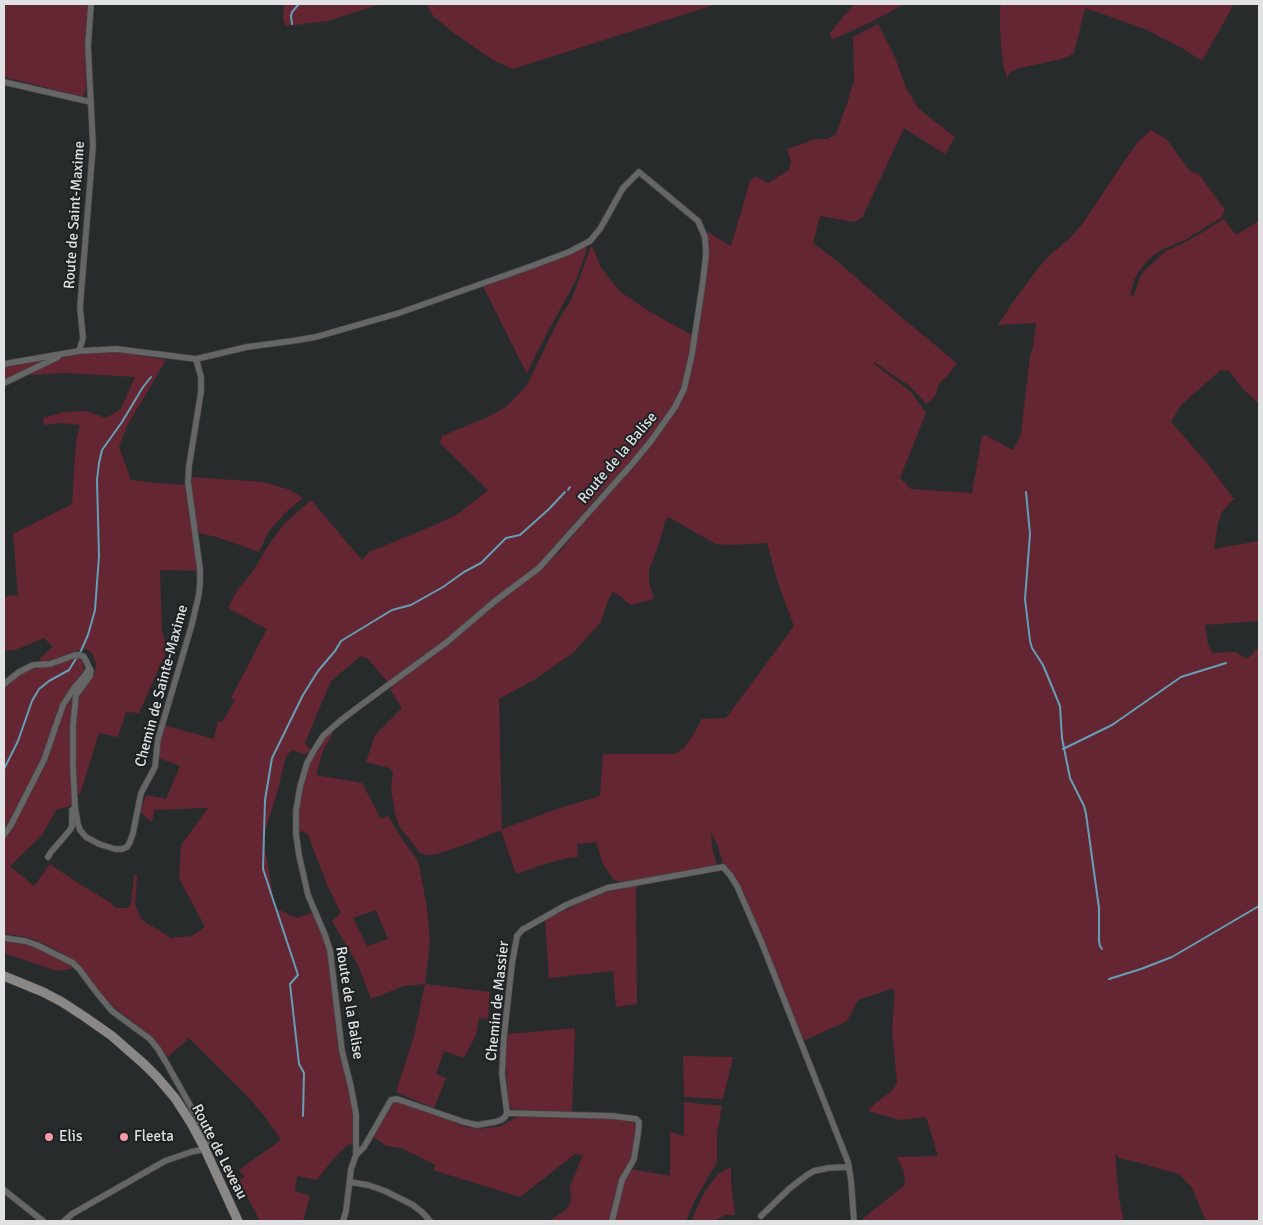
<!DOCTYPE html>
<html>
<head>
<meta charset="utf-8">
<style>
	body { margin:0 }
	#map { position:relative; width:1263px; height:1225px; overflow:hidden; background:#282b2c; font-family:Signika,sans-serif }
	canvas { display:block }
	.frame { position:absolute; inset:0; border:5px solid #dfe1e2; pointer-events:none }
</style>
</head>
<body>
<div id="map">
<canvas width="1263" height="1225"></canvas>
<div class="frame"></div>
</div>
<script>
const context = document.querySelector('canvas').getContext('2d');
context.lineJoin = 'round';
function fill(path, color) { context.fillStyle = color; context.fill(path, 'evenodd'); }
const poly = rows => new Path2D(rows.map(r => 'M' + r).join(''));
function stroke(path, color, width, dash) { context.strokeStyle = color; context.lineWidth = width; context.lineCap = dash ? 'butt' : 'round'; context.setLineDash(dash || []); context.stroke(path); }
function write(font, color, halo, rows, align = 'center') {
  context.font = font + ' Signika,sans-serif'; context.lineWidth = 4; context.setLineDash([]); context.textBaseline = 'middle'; context.strokeStyle = halo; context.fillStyle = color; for (const [text, x, y, turn = 0] of rows) {
    context.save(); context.translate(x, y); context.rotate((+turn || 0) * Math.PI / 180); context.textAlign = isNaN(turn) ? turn : align; if (halo) context.strokeText(text, 0, 0); context.fillText(text, 0, 0); context.restore();
  }
}
fill(poly([
	[4,4,88,4,85,43,86,90,83,96,80,96,4,77],
	[284,4,380,4,328,21,286,26,283,20],
	[426,4,717,4,513,69,493,60,454,33,434,17],
	[854,4,904,4,875,20,832,40,830,33],
	[1001,4,1234,4,1202,61,1182,48,1145,29,1085,8,1074,53,1066,58,1016,69,1011,72,1007,78,1003,64,1000,31,1000,10],
	[878,24,895,57,906,88,919,109,955,137,945,154,904,128,862,218,854,222,820,216,813,243,837,261,900,316,957,363,949,374,939,384,936,394,931,401,926,404,911,387,874,362,874,364,911,392,926,413,900,478,911,489,972,493,982,437,985,435,1013,450,1021,434,1030,355,1033,346,1036,323,998,325,1013,302,1039,267,1048,257,1071,237,1083,223,1125,160,1138,142,1151,130,1167,140,1191,172,1199,174,1225,210,1222,217,1185,240,1161,250,1149,259,1139,271,1134,280,1130,296,1134,295,1138,282,1143,272,1166,251,1186,242,1224,219,1236,235,1259,221,1259,404,1243,389,1229,371,1221,370,1181,405,1171,422,1207,463,1234,499,1222,512,1218,523,1214,549,1259,541,1259,621,1205,625,1208,645,1213,653,1236,652,1247,659,1259,647,1259,1221,1206,1221,1192,1188,1179,1174,1136,1162,1119,1158,1115,1153,1119,1199,1124,1221,860,1221,905,1185,904,1172,897,1157,938,1156,926,1117,900,1120,868,1111,873,1105,888,1094,895,1087,897,1082,892,1030,895,990,891,989,858,1000,847,1021,803,1041,742,892,734,875,723,863,717,844,711,832,712,847,717,866,634,881,621,882,614,880,603,864,596,842,577,844,578,857,568,858,545,864,516,874,501,830,464,845,437,854,426,855,420,853,399,826,395,813,391,788,393,773,390,768,366,762,375,735,402,708,390,690,393,688,368,659,361,656,331,681,305,743,310,750,305,755,292,750,286,756,277,793,263,837,275,908,296,918,313,913,325,942,328,951,338,1048,352,1104,354,1127,354,1144,347,1145,330,1163,317,1180,297,1176,295,1191,310,1196,303,1221,260,1221,239,1180,245,1177,239,1170,281,1140,266,1118,249,1098,189,1038,168,1057,145,1031,115,1008,100,993,78,963,47,945,33,939,21,936,4,934,4,838,11,831,46,764,67,703,71,695,74,696,71,714,73,805,56,810,42,835,10,866,34,886,50,864,81,885,110,902,116,908,128,908,131,903,134,875,137,875,135,905,142,920,171,938,192,936,205,927,179,878,181,845,208,808,154,810,152,822,140,812,146,795,166,799,180,766,159,758,161,739,164,725,214,739,218,721,222,722,235,700,231,698,267,629,228,608,237,591,253,571,270,543,285,523,311,500,362,560,369,552,435,525,458,514,488,490,440,443,442,436,490,416,507,406,527,385,557,323,572,298,591,247,593,247,600,266,611,281,622,293,650,312,694,336,682,387,676,403,641,451,627,467,596,498,552,549,558,554,600,502,635,465,680,404,687,385,708,263,706,235,708,232,731,246,750,181,756,176,768,183,789,170,791,162,787,149,816,139,827,139,836,134,847,104,854,80,853,37],
	[668,517,716,544,729,545,767,543,778,583,794,626,726,718,702,719,692,737,684,748,675,754,603,754,600,796,557,809,502,829,499,699,534,680,573,653,601,622,608,600,613,591,631,605,654,599,649,582,649,570,662,535,665,521],
	[586,247,587,249,576,280,537,352,527,374,483,286,574,253],
	[115,351,166,360,128,424,119,447,131,480,154,483,185,485,198,571,160,570,162,631,167,650,139,713,126,712,118,737,99,733,80,794,77,793,75,719,77,699,95,673,96,663,92,653,86,649,79,650,55,659,41,662,40,658,53,647,44,638,15,650,4,651,4,598,11,595,18,596,13,534,72,504,76,440,80,425,63,423,44,425,43,418,64,412,86,411,106,418,121,409,135,377,66,373,31,375,32,372,62,358,75,355],
	[53,358,4,381,4,365],
	[192,477,263,482,290,490,303,498,287,511,269,531,259,552,217,537,198,533,192,486],
	[75,657,79,658,83,661,84,671,72,686,58,708,44,754,8,826,4,831,4,686,25,671,59,664],
	[330,733,333,734,323,750,316,775,362,783,381,819,388,816,402,839,418,861,427,907,430,941,425,984,490,992,488,1019,479,1018,476,1035,464,1058,444,1051,436,1074,446,1078,434,1108,396,1092,414,1036,425,984,404,986,371,999,358,965,332,921,341,913,328,887,308,835,303,831,297,833,299,803,307,770,321,742],
	[376,910,388,939,367,946,353,918],
	[636,885,637,1004,616,1007,613,971,549,978,545,920,586,900,609,891],
	[4,941,25,943,42,949,75,968,57,971,4,953],
	[575,1028,572,1113,512,1109,509,1105,505,1056,508,1034],
	[683,1056,733,1057,723,1099,684,1097],
	[399,1101,466,1127,480,1129,501,1126,519,1116,617,1119,634,1121,635,1126,633,1155,616,1190,609,1221,549,1221,566,1210,571,1201,570,1186,583,1155,575,1154,520,1197,433,1170,436,1165,401,1148,387,1146,373,1137,392,1104],
	[684,1102,722,1106,717,1133,717,1162,695,1200,686,1221,614,1221,623,1182,631,1169,670,1176,670,1132,684,1136],
	[731,1167,731,1181,735,1215,725,1215,714,1221,691,1221,705,1191,718,1174]
]), '#642632');
stroke(poly([
	[292,24,291,16,292,12,299,4],
	[568,490,570,487],
	[1026,492,1030,534,1025,599,1030,641,1032,648,1043,665,1060,706,1062,738,1070,778,1084,806,1086,814,1099,908,1099,941,1100,946,1102,949],
	[80,653,88,635,95,610,99,556,97,480,99,463,102,450,122,422,143,387,151,377],
	[1063,749,1112,725,1181,677,1226,663],
	[4,769,18,741,32,701,39,689,49,681,69,670,77,657],
	[1109,979,1141,969,1172,957,1259,906],
	[303,1116,304,1073,299,1064,290,984,298,975,263,869,265,800,272,758,303,695,318,671,335,651,341,641,392,610,411,605,443,587,464,572,481,563,506,538,520,535,549,509,565,492]
]), '#649fb7', 2);
const street = poly([
	[4,82,91,102],
	[79,351,117,349,196,359,247,347,292,341,316,337,399,313,529,267,569,252,590,241,600,229,623,188,639,172,698,221,705,237,706,254,703,281,692,354,684,389,675,407,651,441,632,464,539,568,495,601,447,642,361,705,340,721,323,736,313,752,307,763,300,787,296,811,296,834,299,855,308,895,325,935,330,950,342,1051,351,1087,356,1114,356,1155],
	[4,364,79,351,83,338,80,307,93,146,88,46,91,4],
	[4,383,58,357],
	[4,684,19,672,33,665,50,664,75,655,80,655,84,657,91,671,90,676,76,695,73,726,73,766,75,807,78,824,80,830,86,837,99,844,115,849,122,849,127,847,130,842,133,833,141,793,155,767,158,739,192,624,199,594,200,582,200,569,188,482,189,466,201,392,201,377,196,359],
	[4,835,11,825,44,760,63,705,74,688,86,674,89,668],
	[48,857,51,852,70,830,72,826,72,810,75,807],
	[4,938,25,941,37,945,73,963,79,969,97,993,112,1011,150,1039,158,1049,167,1064,200,1123,207,1140,205,1149,191,1152,165,1161,72,1214,64,1221],
	[507,1113,613,1116,636,1119,639,1122,638,1134,634,1159,622,1180,612,1221],
	[350,1182,368,1185,385,1191,413,1205,423,1213,430,1221],
	[4,1190,43,1221],
	[761,1216,790,1188,807,1175,814,1171,828,1168,848,1167],
	[343,1221,346,1211,351,1169,356,1155,364,1147,391,1100,397,1099,464,1122,477,1125,495,1122,501,1120,505,1117,507,1113,502,1074,504,1036,512,964,517,936,522,930,566,905,607,888,723,867,730,875,737,886,761,941,848,1162,851,1180,854,1221]
]);
const secondary = poly([
	[4,976,43,992,62,1002,85,1017,112,1036,144,1064,157,1077,175,1098,191,1123,205,1149,238,1221]
]);
stroke(street, '#454849', 7);
stroke(secondary, '#454849', 10);
stroke(street, '#676666', 5.5);
stroke(secondary, '#8a8787', 9);
for (const [x, y, r, color] of [
	[49,1137,5,"#f49aa6"],
	[124,1137,5,"#f49aa6"]
]) { const dot = new Path2D(); dot.arc(x, y, r, 0, 2 * Math.PI); context.fillStyle = color; context.fill(dot); stroke(dot, '#1e2123', 2); }
write('15px', '#dfe1e2', '#1e2123', [
	["Route de Saint-Maxime",75,215,-86],
	["Route de la Balise",618,458,-50],
	["Chemin de Sainte-Maxime",162,686,-75],
	["Chemin de Massier",498,1001,-84],
	["Route de la Balise",349,1003,81],
	["Route de Leveau",219,1152,63]
]);
write('15px', '#dfe1e2', '#1e2123', [
	["Elis",59,1137],
	["Fleeta",134,1137]
], 'left');
</script>
</body>
</html>
